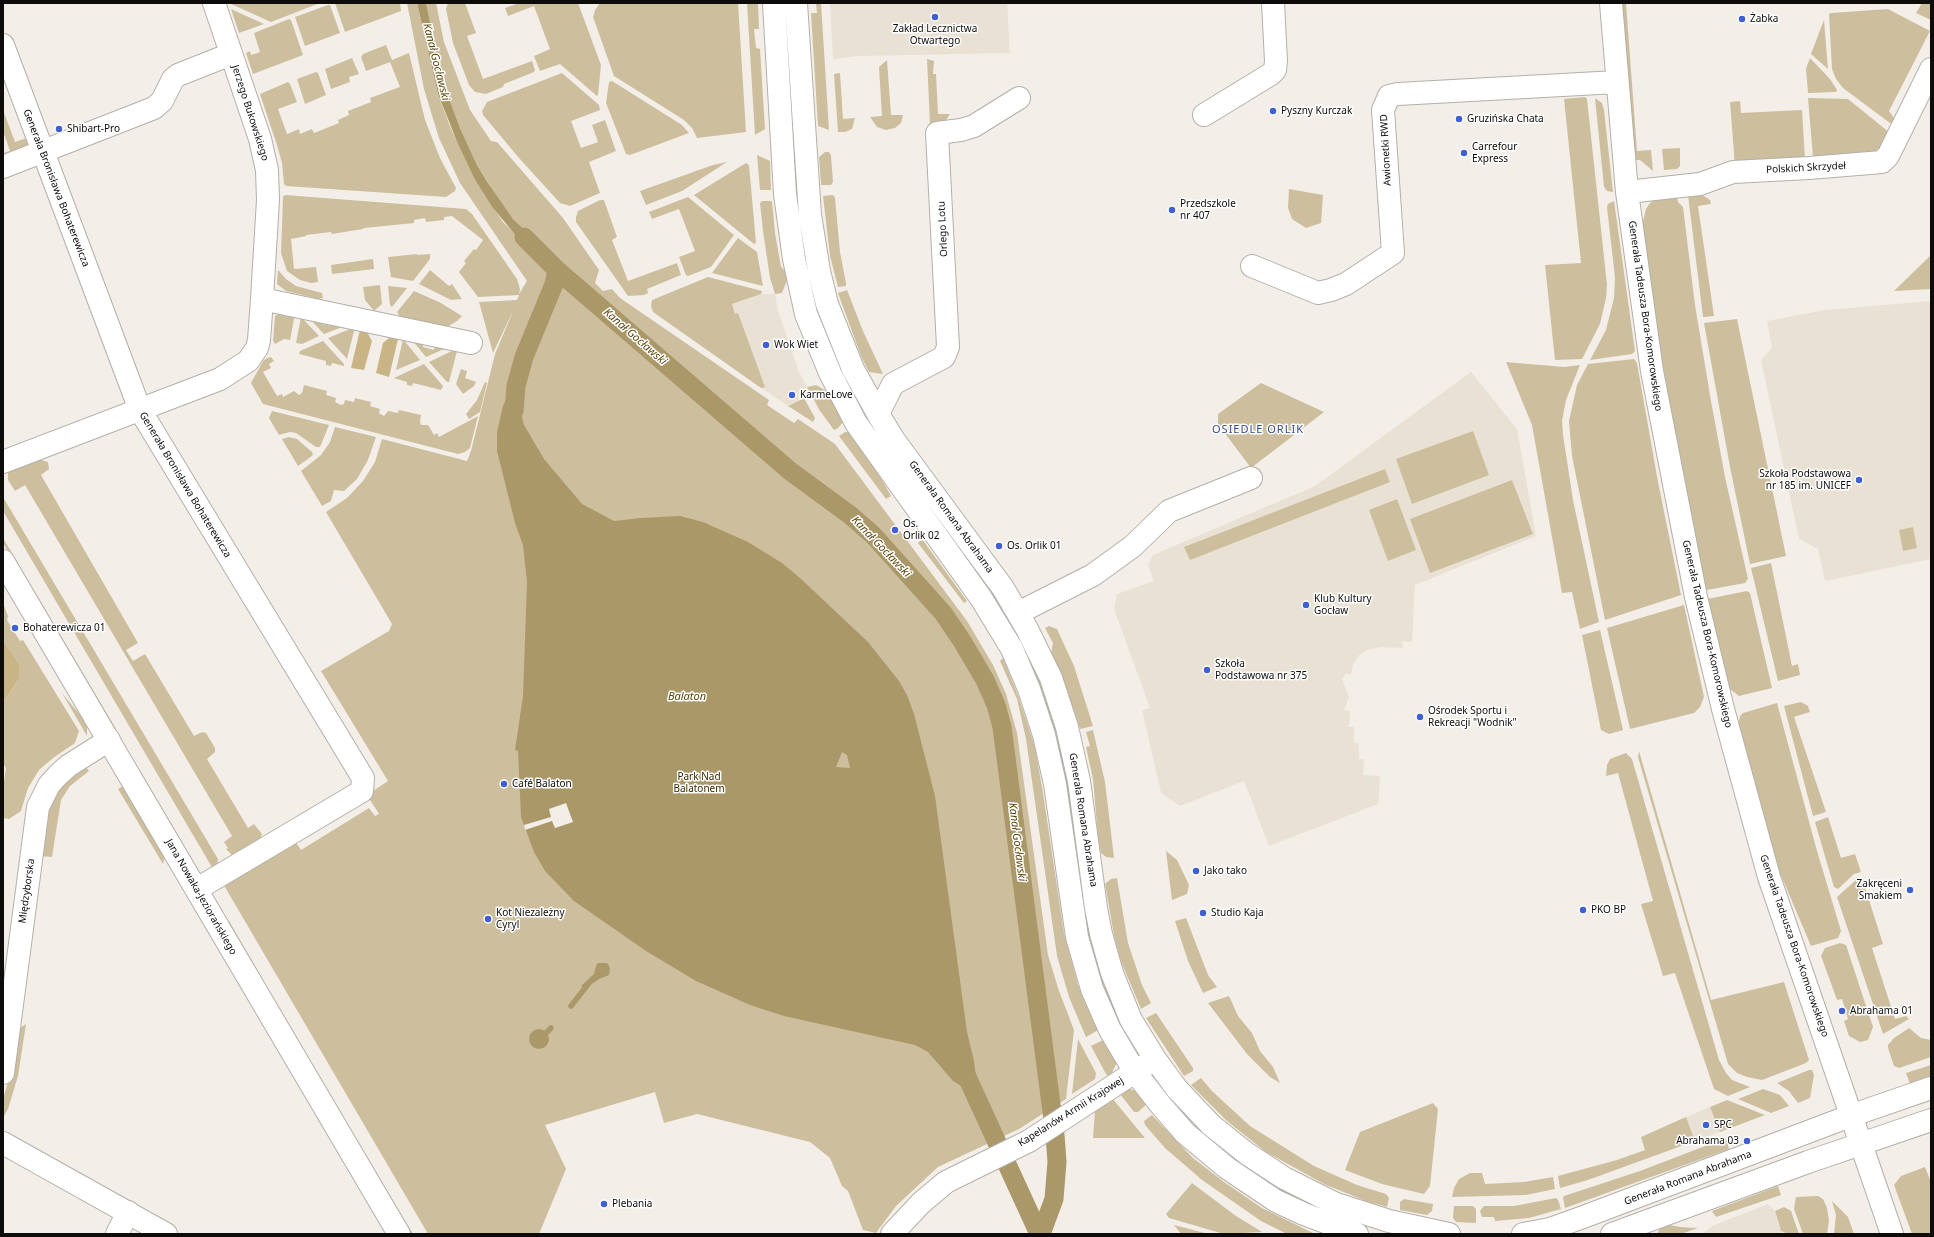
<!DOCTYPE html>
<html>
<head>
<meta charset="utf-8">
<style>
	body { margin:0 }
	#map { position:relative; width:1934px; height:1237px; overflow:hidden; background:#f3efe8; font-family:"Noto Sans",sans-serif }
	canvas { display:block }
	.frame { position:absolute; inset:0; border:4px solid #0d0c0a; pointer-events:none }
</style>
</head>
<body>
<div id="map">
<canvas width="1934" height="1237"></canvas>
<div class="frame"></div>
</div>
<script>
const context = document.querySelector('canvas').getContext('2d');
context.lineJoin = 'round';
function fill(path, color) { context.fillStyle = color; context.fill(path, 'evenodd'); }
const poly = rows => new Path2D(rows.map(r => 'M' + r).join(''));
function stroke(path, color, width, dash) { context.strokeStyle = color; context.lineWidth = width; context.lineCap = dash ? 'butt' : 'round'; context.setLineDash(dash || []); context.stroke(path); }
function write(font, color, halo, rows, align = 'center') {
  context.font = font + ' "Noto Sans",sans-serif'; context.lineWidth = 3; context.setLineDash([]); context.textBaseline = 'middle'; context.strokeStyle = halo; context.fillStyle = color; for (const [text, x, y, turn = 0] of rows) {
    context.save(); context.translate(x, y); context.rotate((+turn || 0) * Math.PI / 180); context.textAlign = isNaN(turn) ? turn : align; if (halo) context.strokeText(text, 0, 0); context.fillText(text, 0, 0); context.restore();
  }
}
fill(poly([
	[830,3,1007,3,1010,53,859,56,833,59],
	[761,294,775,294,778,311,799,372,811,393,788,406,761,388,732,304],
	[1931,301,1931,559,1825,581,1818,549,1799,539,1761,360,1772,348,1767,321,1825,310],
	[1471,372,1517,429,1536,536,1415,585,1412,642,1402,641,1403,648,1380,647,1368,650,1359,655,1353,665,1351,674,1346,674,1342,679,1349,697,1344,710,1350,711,1349,727,1354,727,1354,743,1359,743,1359,759,1364,759,1363,775,1380,776,1378,804,1269,846,1244,781,1180,806,1161,793,1142,710,1150,708,1114,609,1117,594,1154,581,1148,565,1153,555,1315,486],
	[1710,1107,1720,1132,1695,1141,1686,1117],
	[1768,1204,1775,1211,1778,1224,1783,1234,1702,1234,1712,1226]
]), '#e9e2d4');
fill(poly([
	[229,3,320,3,271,22],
	[335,3,400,3,401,11,345,32],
	[407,3,417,3,438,94,449,124,475,180,503,222,540,258,545,249,513,219,501,203,477,165,460,128,443,82,426,3,436,3,444,42,470,110,491,141,497,142,563,218,599,270,595,283,603,291,612,289,620,298,769,400,767,405,794,423,798,419,835,444,967,621,993,665,1006,694,1017,733,1048,955,1059,991,1074,1030,1066,1099,1019,1129,938,1167,896,1206,876,1233,863,1230,848,1191,842,1186,830,1158,810,1142,697,1114,664,1123,655,1092,545,1125,566,1169,539,1234,428,1234,222,882,295,841,301,850,369,808,375,816,379,814,367,795,388,781,321,671,389,631,392,624,326,512,347,498,363,481,375,462,382,439,467,461,471,451,495,354,514,309,493,353,479,302,517,300,519,295,478,297,459,272,466,263,464,261,474,249,476,250,483,240,452,216,444,217,444,220,426,222,425,218,414,220,414,223,364,228,363,229,332,234,331,232,306,235,306,236,291,239,294,269,316,267,318,282,311,283,300,280,287,271,281,253,283,197,285,195,466,209,472,214,517,279,520,289,519,294,527,281,460,183,439,138,424,89],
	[448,3,465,3,476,33,467,36,483,79,532,61,535,70,534,72,504,84,503,87,486,94,475,92,469,85,453,43,446,9],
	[519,3,578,3,601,65,598,95,597,96,560,64,540,71,534,56,550,49,534,6,508,16,505,8],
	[600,3,738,3,746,132,697,138,692,128,684,120,614,76,593,17,595,10],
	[747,3,758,3,759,29,754,29,756,48,760,49,765,129,755,135],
	[816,3,821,3,829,130,818,126,811,13,817,13],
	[1622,3,1626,3,1637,151,1651,150,1653,171,1640,160,1634,160],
	[1922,3,1931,3,1931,20,1916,13],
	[328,5,330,5,340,33,305,46,295,17],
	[231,9,264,24,239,33],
	[1888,9,1930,31,1889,111,1896,121,1894,126,1843,88,1836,79,1832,69,1829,14,1831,13],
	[289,19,291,20,303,55,253,74,246,53,250,51,251,55,260,52,254,33],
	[1824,20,1828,69,1811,54],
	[386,45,392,60,409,53,425,120,440,158,456,188,455,191,446,197,286,186,284,184,282,163,277,145,260,94,288,82,290,84,297,102,278,109,287,134,299,129,300,134,312,129,314,133,339,123,338,120,349,115,348,111,371,102,370,98,400,87,390,62,366,71,361,57,363,54],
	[352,58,359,74,349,77,350,82,331,89,325,69],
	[1810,58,1830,79,1837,90,1836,92,1808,93,1806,69],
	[927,59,934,61,933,74,936,74,938,114,950,114,944,123,930,124],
	[887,60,891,115,903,115,901,123,895,128,886,130,877,127,870,117,882,116,879,67],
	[316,72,318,73,326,95,305,104,297,79],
	[562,73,599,105,600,110,571,121,581,148,598,142,592,125,605,120,616,151,589,162,600,193,570,206,560,203,519,158,483,115,482,111,487,102],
	[840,73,843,119,855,118,852,129,845,132,838,132,834,74],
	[612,81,682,125,689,133,630,155,626,154,606,103,609,82],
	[1585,97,1587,99,1607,285,1606,298,1600,324,1582,359,1555,360,1545,265,1581,263,1564,99],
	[1595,98,1602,103,1604,110,1613,192,1607,191,1604,187],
	[1808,98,1848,99,1890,133,1881,146,1871,155,1813,157],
	[1740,101,1741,113,1802,110,1805,159,1735,166,1730,102],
	[3,110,15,142,30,137,29,145,3,160,3,153,10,151,3,131],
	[1680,148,1680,166,1677,169,1664,170,1662,149],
	[825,152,829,152,831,155,833,182,831,185,821,185,819,157],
	[757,155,770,161,771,190,760,190],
	[727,162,682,191,646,205,640,191,713,165],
	[746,163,749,165,756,243,754,244,694,195],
	[1289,189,1323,195,1321,223,1306,228,1292,219,1288,208],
	[1701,194,1710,200,1711,204,1698,206,1714,316,1703,317,1688,195],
	[833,195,835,198,840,252,846,283,846,286,838,287,830,256,823,196],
	[688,197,734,235,711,267,688,276,686,275,679,257,695,251,679,209,652,219,649,212],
	[1677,197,1678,202,1683,207,1695,305,1711,401,1725,477,1748,579,1745,583,1707,590,1705,588,1670,413,1642,226,1646,209,1650,203,1656,199],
	[600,200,604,200,617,237,612,240,628,281,677,263,681,275,647,289,648,293,644,295,628,296,576,222,576,217,578,211],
	[762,201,772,201,775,233,781,267,787,272,788,278,782,293,775,294,770,278,763,231,760,203],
	[1614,201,1635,351,1632,354,1590,360,1606,330,1614,298,1615,278,1607,207,1608,204],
	[738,238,757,252,763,286,712,273],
	[417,254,417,255,430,254,430,259,413,281,391,277,388,257],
	[1931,255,1931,289,1894,291],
	[373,259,374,269,332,274,331,265],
	[278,270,286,279,296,286,322,293,323,298,319,299,286,291,277,284],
	[430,270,449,286,452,284,462,299,451,300,419,284],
	[708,277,762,291,761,294,732,304,735,314,738,313,765,387,761,388,653,312,651,306,652,300],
	[380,285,382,304,374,311,365,300,363,287],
	[388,286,407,288,392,307,390,305],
	[847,290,863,331,883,374,869,372,861,356,838,293],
	[414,291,439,302,462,316,457,321,447,327,400,317,397,312],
	[280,313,295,314,290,340,284,339,275,344,273,341,275,316],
	[301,317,319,336,302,344,296,343],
	[309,318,321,320,321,324,333,326,334,323,345,326,324,334],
	[1737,319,1786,556,1750,564,1730,467,1704,323],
	[355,327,347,359,328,338],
	[403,339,420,360,396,370],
	[323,341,344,364,344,366,332,363,331,366,326,365,326,361,299,354,300,351],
	[413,341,423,343,423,347,434,350,435,346,444,349,426,357],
	[454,350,457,351,449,382,447,382,429,362],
	[271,357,274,361,269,364,271,368,263,372,277,396,282,394,283,397,294,391,299,395,302,393,304,385,327,391,326,395,336,398,335,402,341,405,344,404,345,400,354,402,355,398,371,402,370,406,380,409,379,413,384,416,388,411,398,413,399,410,421,415,420,422,421,425,428,425,434,435,437,433,439,437,478,416,470,448,465,452,458,454,263,404,251,383,263,361,267,358],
	[1634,359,1637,363,1658,482,1681,595,1605,620,1572,456,1569,421,1577,385,1588,364],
	[1506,362,1564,367,1580,365,1566,400,1562,421,1563,435,1573,500,1599,622,1580,629,1572,592,1562,593,1532,425],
	[424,364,443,386,441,390,413,383,412,386,407,385,407,382,394,378],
	[461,369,467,371,465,378,476,382,474,386,463,394,456,384],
	[485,382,487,383,480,412,469,419,466,414,477,400],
	[1261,383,1324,412,1251,468,1218,424,1218,414],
	[816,385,830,393,844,421,838,428,834,430,820,411,807,387],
	[804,398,815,418,813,422,788,406],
	[272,411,329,425,320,447,316,447,296,433,290,432,279,435,269,418],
	[335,427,376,437,368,460,357,479,344,491,334,490,331,501,322,506,301,471,321,455,330,442],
	[1473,431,1489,475,1412,504,1396,459],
	[845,432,850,432,866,451,891,496,886,499,839,436],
	[289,437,297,439,312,452,313,455,308,459,298,466,282,439],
	[35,458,48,462,49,469,41,475,138,643,126,650,133,661,145,654,194,736,202,732,206,733,215,748,215,752,207,759,248,828,254,824,262,834,258,843,233,856,226,849,228,848,224,842,232,836,25,485,15,491,8,480,8,472],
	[1385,469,1390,482,1190,560,1184,547],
	[1512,480,1533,534,1430,573,1410,519],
	[3,497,218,859,217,867,213,869,3,511],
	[1397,499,1416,550,1388,561,1369,510],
	[1913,527,1917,548,1903,551,1899,530],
	[3,538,116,729,113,731,3,543],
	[922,539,967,601,964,603,918,543],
	[1771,563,1792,666,1798,664,1800,675,1778,681,1751,568],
	[1747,591,1750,593,1772,688,1739,696,1730,689,1727,683,1707,599],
	[3,603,8,616,7,620,20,641,23,640,79,731,75,743,53,758,39,770,28,788,21,811,9,819,3,818,3,789,6,768,3,763,3,702,19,679,20,665,3,640],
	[1684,605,1704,697,1700,707,1694,713,1630,729,1607,628],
	[1049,626,1057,629,1074,666,1093,726,1080,729,1059,668,1053,665,1051,654,1053,643,1045,628],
	[1600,630,1623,730,1609,734,1601,730,1582,635],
	[1028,646,1062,736,1080,859,1078,859,1076,858,1020,649],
	[1003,658,1019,698,1035,747,1043,793,1064,933,1078,985,1086,1005,1089,1006,1102,1028,1086,1037,1069,997,1057,956,1026,739,1017,699,1000,661],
	[62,693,85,721,87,727,87,736],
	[1801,702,1808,706,1810,712,1794,717,1826,812,1813,816,1784,706],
	[1777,703,1817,851,1841,931,1838,938,1811,946,1775,861,1738,726,1740,716,1743,713],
	[1093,730,1105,782,1114,858,1106,857,1101,853,1098,837,1093,779,1086,747,1090,746,1086,732],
	[1639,751,1711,1000,1784,982,1809,1060,1806,1063,1762,1080,1747,1077,1737,1073,1728,1064,1638,757],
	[1626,753,1632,759,1719,1060,1726,1073,1732,1080,1750,1087,1728,1096,1714,1089,1675,973,1663,976,1641,904,1653,901,1618,773,1606,776,1607,765,1610,759],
	[85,766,89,771,70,786,61,800,52,857,40,856,44,824,50,804,63,783],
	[142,774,199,871,196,869,140,775],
	[123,786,165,855,163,864,118,789],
	[1828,817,1841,858,1855,854,1861,872,1854,874,1838,889,1834,887,1815,822],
	[1166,851,1177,860,1189,885,1187,894,1172,900],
	[1117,878,1128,943,1142,985,1151,1003,1141,1009,1120,959,1114,935,1105,884,1111,879],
	[1862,878,1883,944,1872,948,1895,1019,1906,1016,1909,1019,1883,1034,1837,897,1857,879],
	[1082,887,1123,1018,1115,1022,1090,956,1079,889],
	[1186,918,1208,975,1217,987,1203,993,1188,961,1175,921],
	[229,921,299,1043,413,1234,410,1234,228,923],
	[1840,943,1846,945,1873,1027,1868,1040,1860,1042,1849,1036,1844,1021,1848,1019,1842,999,1837,1000,1821,956,1825,948],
	[1229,996,1238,1016,1252,1033,1260,1051,1273,1067,1280,1083,1270,1077,1247,1054,1208,1003],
	[1156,1013,1193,1068,1193,1071,1184,1076,1146,1018],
	[26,1024,18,1076,8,1109,3,1118,3,1099,8,1082,17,1030],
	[1909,1028,1921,1038,1931,1040,1931,1057,1899,1068,1894,1066,1888,1048,1888,1045,1894,1038],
	[1107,1038,1116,1059,1116,1064,1110,1077,1106,1074,1091,1046],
	[1078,1039,1096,1073,1095,1079,1072,1094],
	[1931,1065,1931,1077,1910,1084,1906,1073],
	[1809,1070,1812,1070,1814,1075,1810,1098,1798,1103,1789,1091,1777,1083],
	[1201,1078,1212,1091,1250,1126,1314,1166,1357,1185,1386,1194,1389,1198,1387,1207,1366,1201,1326,1185,1266,1152,1227,1121,1191,1085],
	[1130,1089,1136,1091,1149,1102,1138,1112,1134,1112,1120,1094,1125,1090],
	[1763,1089,1780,1095,1789,1106,1771,1113,1738,1099],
	[1112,1098,1145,1138,1093,1138,1095,1111],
	[1727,1100,1765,1115,1720,1132,1710,1107],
	[1433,1103,1438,1109,1430,1186,1424,1194,1382,1184,1345,1170,1360,1132],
	[1152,1115,1193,1158,1224,1182,1262,1208,1315,1234,1287,1234,1261,1221,1202,1180,1165,1148,1145,1125,1144,1121],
	[1686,1117,1695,1141,1588,1180,1560,1188,1558,1176,1617,1160,1645,1150,1641,1137],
	[1726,1138,1729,1149,1565,1208,1563,1198,1564,1196,1640,1171],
	[1925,1167,1931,1182,1931,1234,1912,1234,1894,1185,1901,1176],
	[1470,1173,1482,1173,1485,1184,1524,1182,1553,1177,1555,1189,1526,1195,1452,1197,1454,1188,1459,1179],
	[1192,1183,1236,1216,1262,1232,1224,1234,1169,1218,1166,1214],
	[1778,1186,1781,1195,1716,1217,1712,1211],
	[1818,1196,1823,1199,1827,1208,1829,1221,1827,1234,1803,1234,1794,1209,1796,1197],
	[1556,1198,1558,1200,1561,1209,1529,1218,1495,1221,1494,1217,1482,1217,1480,1211,1484,1206,1514,1206],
	[1404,1199,1433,1204,1432,1211,1427,1215,1400,1210,1400,1202],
	[1832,1201,1848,1217,1854,1234,1834,1234,1836,1215],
	[1454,1206,1473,1206,1476,1209,1476,1223,1456,1222,1453,1218],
	[1784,1207,1791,1211,1799,1234,1788,1234,1781,1231,1775,1211],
	[1174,1225,1209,1234,1181,1234],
	[1669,1225,1680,1227,1698,1228,1681,1234,1657,1234,1660,1228]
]), '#cdbf9e');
fill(poly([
	[360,330,367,332,372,341,364,370,351,368],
	[389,338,398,339,389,377,376,373,383,343],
	[3,640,20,665,19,679,3,702]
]), '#c8b485');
fill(poly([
	[417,3,426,3,443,82,460,128,477,165,488,183,513,219,545,249,540,258,518,238,493,208,475,180,458,144,438,94],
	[516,386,518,388,518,401,524,425,544,459,582,504,614,521,641,518,680,516,703,522,748,542,782,563,800,578,868,642,899,681,907,695,914,714,935,796,967,1032,974,1061,977,1087,968,1090,953,1081,928,1052,915,1045,784,1016,750,1005,696,981,646,951,574,901,545,871,534,852,521,817,518,751,515,750,523,696,527,582,523,545,515,523,497,451,497,432,503,406,511,389],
	[842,752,847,755,850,768,836,767],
	[598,963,606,963,608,964,610,968,609,975,599,979,586,988,581,986,594,974,596,966],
	'529 1039a10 10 0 1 1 20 0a10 10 0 1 1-20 0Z'
]), '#ab9869');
fill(poly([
	[566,803,573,822,555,828,552,821,525,830,524,825,551,817,549,809]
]), '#f3efe8');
stroke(poly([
	[571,1006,589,983],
	[542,1037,551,1028]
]), '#ab9869', 5.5);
stroke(poly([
	[524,237,557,270,790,471,850,515,873,535,943,613,962,641,985,680,996,705,1002,727,1055,1135,1057,1162,1054,1199,1041,1234],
	[514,411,516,386,524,357,554,284,557,270],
	[962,1066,1039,1234]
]), '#ab9869', 19);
const minor = poly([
	[774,3,785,194,794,259,806,314,830,373,856,423,981,598,1012,649,1029,689,1044,735,1055,784,1077,937,1092,989,1110,1030,1135,1072,1159,1103,1185,1133,1227,1168,1276,1201,1304,1214,1357,1234],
	[796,3,810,215,819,271,827,304,853,369,878,414,894,440,1003,588,1027,629,1051,678,1067,727,1079,781,1096,908,1101,934,1112,973,1131,1020,1155,1059,1177,1089,1211,1125,1246,1153,1284,1178,1336,1204,1389,1221,1449,1234],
	[1611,3,1627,192,1652,371,1696,597,1723,709,1769,877,1892,1234],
	[3,45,140,410,363,778,362,791,197,889],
	[1204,115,1271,74,1275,70,1276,61,1273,3],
	[3,167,154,108,162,101,173,79,178,75,231,54],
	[1627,192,1700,184,1733,172,1809,168,1882,162,1888,156,1931,69],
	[1252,266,1318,293,1331,290,1346,284,1393,253,1383,110,1389,96,1398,94,1617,82],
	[262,299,471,343],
	[878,414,893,384,944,357,948,347,937,133,961,130,974,126,1019,98],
	[3,462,220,379,248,361,257,348,259,340,262,299,268,200,267,170,260,139,214,3],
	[3,561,399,1234],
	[1018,613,1093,575,1133,546,1169,511,1251,478],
	[3,1073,38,807,49,785,58,775,68,766,109,740],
	[3,1143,166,1234],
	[117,1234,128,1212],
	[892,1234,921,1203,946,1182,1029,1141,1147,1064],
	[1523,1234,1550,1229,1586,1216,1850,1116,1931,1088],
	[1612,1234,1808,1162,1931,1120]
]);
stroke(minor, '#b3b0a9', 24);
stroke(minor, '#fff', 22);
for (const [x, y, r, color] of [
	[935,17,4,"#3f5fd2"],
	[1742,19,4,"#3f5fd2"],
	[1273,111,4,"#3f5fd2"],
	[1459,119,4,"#3f5fd2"],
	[59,129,4,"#3f5fd2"],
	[1464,153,4,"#3f5fd2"],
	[1172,210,4,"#3f5fd2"],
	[766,345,4,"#3f5fd2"],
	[792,395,4,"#3f5fd2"],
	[1859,480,4,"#3f5fd2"],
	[895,530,4,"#3f5fd2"],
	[999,546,4,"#3f5fd2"],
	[1306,605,4,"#3f5fd2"],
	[15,628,4,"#3f5fd2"],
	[1207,670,4,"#3f5fd2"],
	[1420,717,4,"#3f5fd2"],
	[504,784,4,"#3f5fd2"],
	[1196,871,4,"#3f5fd2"],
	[1910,890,4,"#3f5fd2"],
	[1583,910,4,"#3f5fd2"],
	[1203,913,4,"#3f5fd2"],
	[488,919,4,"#3f5fd2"],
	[1842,1011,4,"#3f5fd2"],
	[1706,1125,4,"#3f5fd2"],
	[1747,1141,4,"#3f5fd2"],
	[604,1204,4,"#3f5fd2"]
]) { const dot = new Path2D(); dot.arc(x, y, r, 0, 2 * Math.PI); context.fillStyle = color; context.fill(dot); stroke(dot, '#fff', 1.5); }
write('10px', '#0d0c0a', '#fff', [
	["Żabka",1750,19],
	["Zakład Lecznictwa",935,29,"center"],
	["Otwartego",935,41,"center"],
	["Pyszny Kurczak",1281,111],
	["Gruzińska Chata",1467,119],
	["Shibart-Pro",67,129],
	["Carrefour",1472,147],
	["Express",1472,159],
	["Przedszkole",1180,204],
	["nr 407",1180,216],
	["Wok Wiet",774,345],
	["KarmeLove",800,395],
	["Szkoła Podstawowa",1851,474,"right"],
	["nr 185 im. UNICEF",1851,486,"right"],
	["Os.",903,524],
	["Orlik 02",903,536],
	["Os. Orlik 01",1007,546],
	["Klub Kultury",1314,599],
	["Gocław",1314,611],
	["Bohaterewicza 01",23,628],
	["Szkoła",1215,664],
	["Podstawowa nr 375",1215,676],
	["Ośrodek Sportu i",1428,711],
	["Rekreacji \"Wodnik\"",1428,723],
	["Café Balaton",512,784],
	["Jako tako",1204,871],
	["Zakręceni",1902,884,"right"],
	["Smakiem",1902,896,"right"],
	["PKO BP",1591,910],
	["Kot Niezależny",496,913],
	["Cyryl",496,925],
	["Studio Kaja",1211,913],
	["Abrahama 01",1850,1011],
	["SPC",1714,1125],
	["Abrahama 03",1739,1141,"right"],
	["Plebania",612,1204]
], 'left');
write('10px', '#0d0c0a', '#fff', [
	["Jerzego Bukowskiego",250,113,72],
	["Awionetki RWD",1386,150,-93],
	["Polskich Skrzydeł",1806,168,-3],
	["Generała Bronisława Bohaterewicza",56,188,69],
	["Orlego Lotu",943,229,-93],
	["Generała Tadeusza Bora-Komorowskiego",1645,316,82],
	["Generała Bronisława Bohaterewicza",185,485,59],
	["Generała Romana Abrahama",951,517,54],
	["Generała Tadeusza Bora-Komorowskiego",1707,634,77],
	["Generała Romana Abrahama",1083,820,81],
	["Międzyborska",27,891,-82],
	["Jana Nowaka-Jeziorańskiego",201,897,60],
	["Generała Tadeusza Bora-Komorowskiego",1794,946,71],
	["Kapelanów Armii Krajowej",1071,1112,-32],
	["Generała Romana Abrahama",1688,1178,-21]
]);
write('10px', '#382901', '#fff', [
	["Park Nad",699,777],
	["Balatonem",699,789]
]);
write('italic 11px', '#5b460a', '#fff', [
	["Kanał Gocławski",436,62,76],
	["Kanał Gocławski",635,337,41],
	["Kanał Gocławski",881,547,46],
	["Balaton",687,697],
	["Kanał Gocławski",1017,842,83]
]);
context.letterSpacing = '1px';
write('11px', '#364a84', '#fff', [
	["OSIEDLE ORLIK",1258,430]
]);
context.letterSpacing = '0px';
</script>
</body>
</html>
